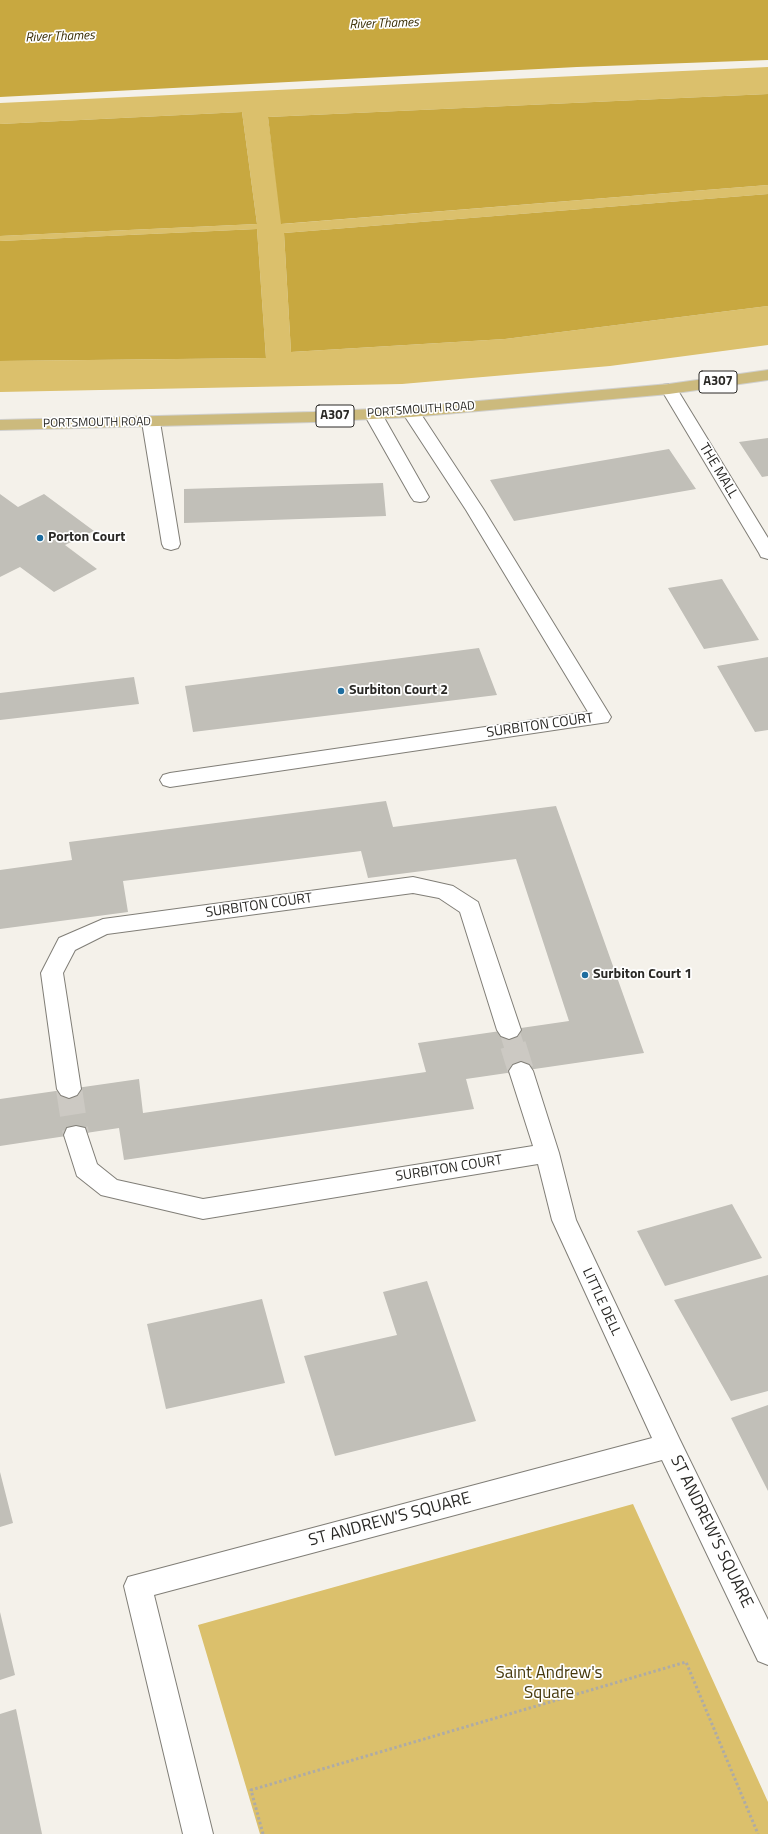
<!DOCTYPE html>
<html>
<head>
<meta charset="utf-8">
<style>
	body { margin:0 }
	canvas { display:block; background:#f4f1ea }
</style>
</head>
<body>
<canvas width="768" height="1834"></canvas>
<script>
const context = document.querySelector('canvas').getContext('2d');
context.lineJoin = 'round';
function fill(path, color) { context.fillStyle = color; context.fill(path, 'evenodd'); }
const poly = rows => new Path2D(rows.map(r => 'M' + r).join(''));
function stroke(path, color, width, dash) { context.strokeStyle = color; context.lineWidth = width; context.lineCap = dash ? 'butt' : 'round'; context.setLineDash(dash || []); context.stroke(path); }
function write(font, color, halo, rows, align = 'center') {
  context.font = font + ' "Titillium Web",sans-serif'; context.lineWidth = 3.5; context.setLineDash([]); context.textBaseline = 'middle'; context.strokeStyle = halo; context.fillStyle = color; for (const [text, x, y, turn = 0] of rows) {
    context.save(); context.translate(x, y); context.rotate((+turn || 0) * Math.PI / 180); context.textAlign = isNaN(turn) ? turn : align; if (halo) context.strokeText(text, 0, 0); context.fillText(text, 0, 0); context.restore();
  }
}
fill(poly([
	[768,67,768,94,268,117,282,224,768,185,768,194,284,233,291,352,505,339,768,306,768,345,610,366,402,384,0,392,0,361,266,358,257,229,0,241,0,236,257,224,242,112,0,124,0,103],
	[633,1504,768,1802,768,1834,260,1834,198,1625]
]), '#dbc06c');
fill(poly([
	[0,0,768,0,768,60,577,67,0,97],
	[768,94,768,185,281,224,268,117],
	[242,112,257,224,0,236,0,124],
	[768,194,768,306,505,339,291,352,284,233],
	[257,229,266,358,0,361,0,241]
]), '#c8a840');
fill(poly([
	[768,438,768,476,762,477,739,442],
	[669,449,696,489,514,521,490,480],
	[383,483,386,516,184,523,184,489],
	[0,494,18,507,44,494,94,531,65,545,97,569,54,592,20,567,0,577],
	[722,579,759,640,704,649,668,588],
	[479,648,497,695,193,732,185,686],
	[768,657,768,730,755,732,717,666],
	[134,677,139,704,0,720,0,693],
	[386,801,393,827,556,806,644,1053,466,1079,474,1109,124,1160,119,1128,0,1146,0,1099,139,1079,143,1113,426,1072,418,1043,569,1021,516,859,368,878,361,851,123,881,128,912,0,929,0,870,72,860,69,842],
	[732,1204,762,1258,665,1286,637,1231],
	[768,1275,768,1391,731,1401,674,1300],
	[427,1281,476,1421,335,1456,304,1356,397,1335,383,1292],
	[262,1299,285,1383,166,1409,147,1324],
	[768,1405,768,1491,731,1418],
	[0,1472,13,1523,0,1527],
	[0,1612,15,1675,0,1680],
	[16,1709,42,1834,0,1834,0,1714]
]), '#c1bfb8');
stroke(poly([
	[509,1030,514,1046]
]), '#ccc9c3', 20, [20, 10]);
stroke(poly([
	[513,1045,521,1071],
	[69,1089,76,1135]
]), '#ccc9c3', 26, [26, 14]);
const service = poly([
	[373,409,379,410,382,414,429,497,426,501,420,502,414,501,411,497,364,414,367,410,373,409],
	[151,417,157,418,160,422,180,544,178,548,171,550,164,548,162,544,142,422,145,418,151,417]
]);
const minor = poly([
	[669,384,675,385,677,389,768,538,768,559,761,557,759,553,661,389,663,385,669,384],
	[411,407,417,408,484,510,611,717,608,722,170,787,163,785,160,780,163,775,170,773,588,712,466,510,402,412,405,408,411,407],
	[413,877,453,886,478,902,521,1030,517,1036,509,1039,501,1036,497,1030,460,912,439,898,413,893,107,934,75,950,63,973,81,1089,77,1095,69,1098,61,1095,57,1089,41,973,59,938,103,919,413,877],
	[521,1062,529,1065,533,1071,559,1153,576,1220,679,1438,768,1620,768,1665,758,1661,662,1460,154,1595,213,1834,183,1834,124,1586,128,1577,652,1438,552,1220,538,1164,203,1219,101,1195,77,1176,64,1135,67,1128,76,1126,85,1128,97,1164,117,1180,203,1199,533,1146,509,1071,513,1065,521,1062]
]);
const primary = poly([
	[768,370,768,380,669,394,411,417,314,422,0,430,0,420,314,412,411,407,669,384,768,370]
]);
stroke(service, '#807e77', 2);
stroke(minor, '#807e77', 2);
stroke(primary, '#d0d0cf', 2);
stroke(poly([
	[263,1834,251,1790,686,1662,758,1834]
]), '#aeaba6', 3, [2.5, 2.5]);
fill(service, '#fff');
fill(minor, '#fff');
fill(primary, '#ccba7d');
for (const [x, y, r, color] of [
	[40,538,4,"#1e6d9f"],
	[341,691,4,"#1e6d9f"],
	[585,975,4,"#1e6d9f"]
]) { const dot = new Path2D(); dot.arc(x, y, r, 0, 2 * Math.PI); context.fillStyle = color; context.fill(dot); stroke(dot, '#fff', 1.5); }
write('12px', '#2a2926', '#fff', [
	["PORTSMOUTH ROAD",421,410,-4],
	["PORTSMOUTH ROAD",97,423,-1]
]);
write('italic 13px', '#362a00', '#fff', [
	["River Thames",384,24,-2],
	["River Thames",60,37,-2]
]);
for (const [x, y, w] of [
	[718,382,38],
	[335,416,38]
]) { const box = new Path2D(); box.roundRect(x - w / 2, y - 11, w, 22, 3); context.fillStyle = '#fff'; context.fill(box); stroke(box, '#2a2926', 1); }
write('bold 13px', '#2a2926', null, [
	["A307",718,382],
	["A307",335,416]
]);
write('14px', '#2a2926', '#fff', [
	["THE MALL",718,471,59],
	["SURBITON COURT",540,726,-8],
	["SURBITON COURT",259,906,-8],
	["SURBITON COURT",449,1169,-9],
	["LITTLE DELL",601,1302,65]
]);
write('bold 14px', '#2a2926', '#fff', [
	["Porton Court",48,538],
	["Surbiton Court 2",349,691],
	["Surbiton Court 1",593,975]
], 'left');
write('17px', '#2a2926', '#fff', [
	["ST ANDREW'S SQUARE",390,1520,-15],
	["ST ANDREW'S SQUARE",711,1532,64]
]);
write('17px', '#46390c', '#fff', [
	["Saint Andrew's",549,1674],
	["Square",549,1694]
]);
</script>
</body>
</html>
